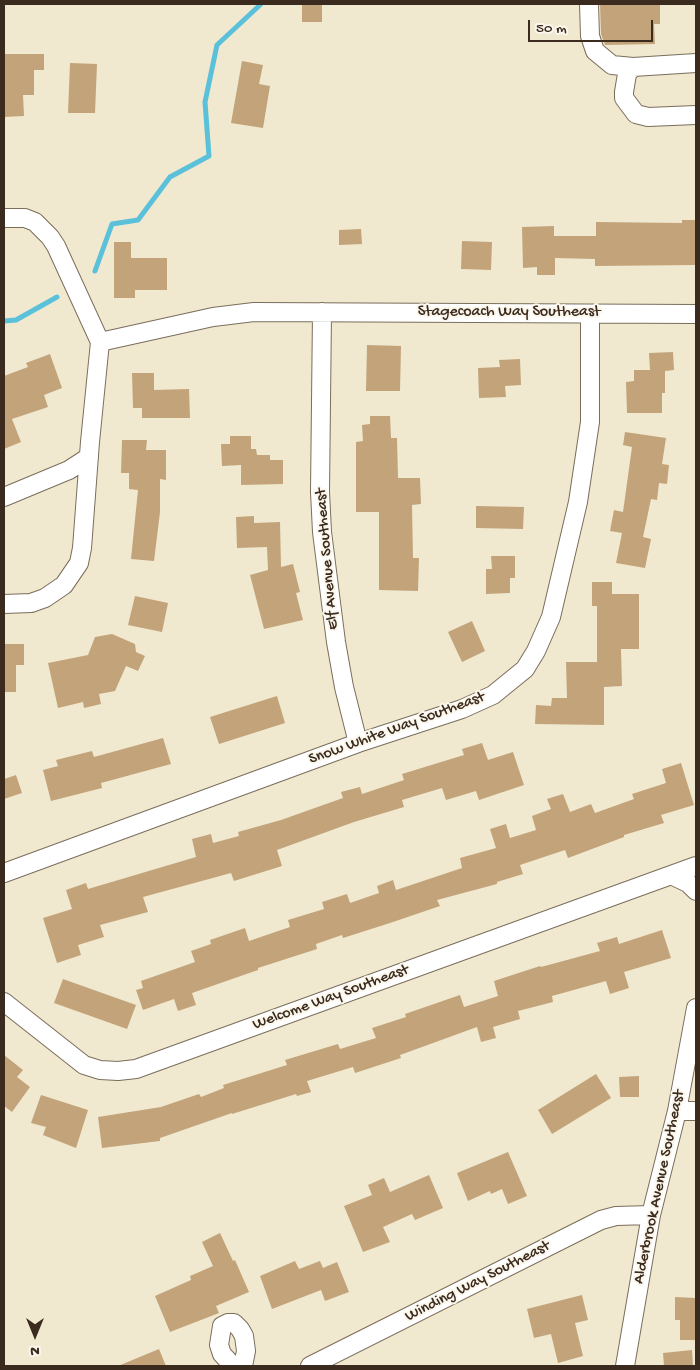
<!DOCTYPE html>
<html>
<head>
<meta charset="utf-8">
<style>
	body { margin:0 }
	#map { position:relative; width:700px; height:1370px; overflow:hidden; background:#f0e9cf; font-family:"Gochi Hand",sans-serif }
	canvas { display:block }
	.frame { position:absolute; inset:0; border:5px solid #3b2a1e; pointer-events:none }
	.north { position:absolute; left:10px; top:1310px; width:50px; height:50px; -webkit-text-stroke:4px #fbf7ec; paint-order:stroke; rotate:180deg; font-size:14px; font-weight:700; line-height:20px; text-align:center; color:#3b2a1e }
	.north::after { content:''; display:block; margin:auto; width:18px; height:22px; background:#3b2a1e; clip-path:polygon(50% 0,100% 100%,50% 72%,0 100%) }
	.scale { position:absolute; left:528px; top:20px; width:125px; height:22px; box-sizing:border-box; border:2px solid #3b2a1e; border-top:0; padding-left:6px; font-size:15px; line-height:18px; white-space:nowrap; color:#3b2a1e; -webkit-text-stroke:4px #fbf7ec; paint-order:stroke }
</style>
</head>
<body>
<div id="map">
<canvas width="700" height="1370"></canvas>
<div class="frame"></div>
<div class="north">N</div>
<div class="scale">50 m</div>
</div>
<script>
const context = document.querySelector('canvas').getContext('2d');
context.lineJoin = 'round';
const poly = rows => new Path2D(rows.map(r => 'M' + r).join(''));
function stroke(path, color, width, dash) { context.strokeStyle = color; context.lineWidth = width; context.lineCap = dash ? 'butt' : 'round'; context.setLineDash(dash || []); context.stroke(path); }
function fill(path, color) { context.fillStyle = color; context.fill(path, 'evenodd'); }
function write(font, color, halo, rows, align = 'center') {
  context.font = font + ' "Gochi Hand",sans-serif'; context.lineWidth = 4; context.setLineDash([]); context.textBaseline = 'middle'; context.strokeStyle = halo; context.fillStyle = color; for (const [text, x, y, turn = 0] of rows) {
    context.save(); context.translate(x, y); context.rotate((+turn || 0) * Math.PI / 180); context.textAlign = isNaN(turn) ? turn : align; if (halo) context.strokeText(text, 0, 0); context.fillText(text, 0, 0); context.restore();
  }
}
stroke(poly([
	[95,271,112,224,138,220,170,177,209,156,205,102,217,45,261,4],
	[4,321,16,320,57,297]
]), '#5bc0d9', 5);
fill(poly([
	[302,4,322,4,322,22,302,22],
	[600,4,660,4,660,24,654,24,655,44,605,45,601,34],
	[4,54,44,54,44,70,34,70,34,95,23,95,24,116,4,117],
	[242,61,263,65,259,84,270,86,263,128,231,123],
	[70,63,97,64,95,113,68,113],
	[682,220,696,220,696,265,595,266,595,259,555,258,555,275,537,275,537,267,523,268,522,227,554,226,554,236,596,236,596,222,682,223],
	[361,229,362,244,339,245,339,230],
	[462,241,492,242,491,270,461,269],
	[114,242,131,242,131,258,167,258,167,290,135,290,135,298,114,298],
	[367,345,401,346,400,391,366,391],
	[673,352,674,370,665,371,665,393,662,393,662,413,627,413,626,382,634,381,634,370,650,370,649,353],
	[50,354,62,388,44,395,48,407,12,419,21,442,4,449,4,376,28,367,26,363],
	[520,359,521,385,505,386,506,397,479,398,478,368,500,367,499,360],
	[132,373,154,373,154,390,189,389,190,418,142,418,142,408,133,408],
	[370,416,390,416,391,438,397,438,398,478,420,478,421,504,412,505,413,558,419,558,418,591,379,590,379,512,356,512,356,442,363,441,362,425,370,424],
	[625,432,666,438,662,464,669,465,667,484,659,483,657,500,651,499,643,537,651,539,645,568,616,563,622,533,610,531,614,510,623,512,632,447,623,445],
	[230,436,251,436,251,449,256,449,257,455,270,455,270,460,283,460,283,484,241,485,241,465,222,466,221,444,230,444],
	[122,440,147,440,146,450,166,450,166,480,160,479,160,512,154,561,131,559,138,490,129,489,129,473,121,473],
	[476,506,524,507,523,529,476,528],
	[254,516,254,523,280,522,281,567,293,564,300,592,296,593,303,620,264,629,250,575,268,570,267,547,237,548,236,517],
	[491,556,515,556,515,578,510,578,510,593,486,594,486,569,492,569],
	[592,582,612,582,612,594,639,594,639,649,621,649,622,686,604,687,604,725,535,724,536,705,551,706,552,698,567,698,566,662,597,662,597,606,592,606],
	[135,596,168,603,162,632,128,625],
	[472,621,485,651,462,662,448,632],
	[112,634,135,644,136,652,145,656,138,671,126,666,115,691,99,694,101,704,84,708,83,702,58,708,48,663,88,655,95,637],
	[4,644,24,644,24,665,16,665,16,692,4,692],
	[277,696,285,723,219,744,210,717],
	[163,738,171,764,101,783,102,788,51,801,43,770,58,766,56,760,92,751,94,757],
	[482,743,488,760,513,752,524,785,479,800,476,791,446,800,442,788,402,800,404,807,354,822,277,850,282,866,234,881,231,873,143,897,148,912,100,925,104,937,78,945,81,955,57,963,43,918,72,909,66,890,86,883,88,889,196,857,192,839,211,834,213,843,239,836,238,832,281,820,343,798,341,792,360,787,362,794,404,780,402,774,464,755,462,749],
	[681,763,694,805,661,815,664,823,624,835,624,837,568,858,565,850,520,865,523,874,497,882,497,884,437,900,440,906,390,923,343,938,342,935,316,944,317,949,258,968,258,970,192,993,196,1005,178,1011,174,999,143,1010,136,990,143,988,141,981,195,962,191,951,211,944,210,940,245,928,249,941,290,927,288,920,324,909,322,902,347,894,350,903,379,893,377,886,393,880,396,890,462,868,460,858,496,848,490,829,506,824,510,838,536,830,532,816,551,809,547,799,563,794,570,812,591,804,595,813,634,799,632,794,666,783,662,769],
	[16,775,22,793,4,799,4,779],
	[662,930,671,958,624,972,629,988,610,994,606,981,552,996,553,1002,518,1011,520,1019,493,1027,496,1038,481,1042,477,1027,400,1055,401,1058,355,1073,353,1067,307,1081,311,1092,297,1096,296,1094,232,1114,232,1113,160,1138,160,1141,102,1148,98,1117,161,1107,199,1094,201,1097,224,1088,223,1085,287,1065,285,1060,338,1044,340,1049,376,1038,372,1028,406,1017,405,1014,460,995,464,1007,498,996,494,981,540,966,541,967,600,951,597,943,617,937,619,944],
	[63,979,136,1005,127,1029,54,1003],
	[4,1055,23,1070,17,1077,30,1087,12,1112,4,1106],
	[596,1074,611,1098,552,1134,538,1110],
	[639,1076,639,1097,620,1097,619,1077],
	[41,1095,88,1110,76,1148,43,1135,46,1127,31,1123],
	[508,1152,527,1196,508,1204,502,1189,491,1194,490,1191,468,1201,457,1173],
	[429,1175,443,1208,415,1220,412,1214,383,1227,390,1242,363,1252,344,1206,372,1195,368,1185,384,1178,390,1192],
	[220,1233,233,1261,235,1260,249,1292,216,1306,219,1313,170,1332,155,1296,191,1280,190,1276,213,1266,202,1242],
	[295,1261,299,1269,320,1261,323,1268,337,1262,349,1292,325,1301,321,1290,272,1309,260,1276],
	[582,1295,588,1320,575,1323,583,1356,558,1363,551,1334,534,1338,527,1309],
	[675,1297,696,1298,696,1340,680,1340,680,1320,675,1320],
	[159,1349,166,1366,118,1366],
	[692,1350,693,1366,664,1366,663,1353]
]), '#c3a37a');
const minor = poly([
	[589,4,590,36,595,51,612,65,633,67],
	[696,63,633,67,627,74,624,92,624,98,636,114,648,117,696,115],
	[4,218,25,218,35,222,50,237,56,246,100,342,90,442,82,548,79,563,64,585,45,598,31,603,4,604],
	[322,312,320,492,322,532,336,642,344,687,358,743],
	[100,342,213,317,254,312,696,314],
	[4,497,69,470,89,457],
	[4,873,358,743,462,709,493,695,525,669,536,651,551,617,578,502,590,422,590,314],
	[671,875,688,883,696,891],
	[4,1002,84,1065,100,1070,118,1071,136,1069,696,866],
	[677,1111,696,1111],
	[233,1366,222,1354,219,1345,222,1326,228,1323,234,1323,240,1329,244,1336,246,1351,243,1366],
	[310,1366,601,1220,616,1216,651,1215],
	[625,1366,651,1215,677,1111,696,1008]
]);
stroke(minor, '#7a6d5c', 20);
stroke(minor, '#fff', 18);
write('16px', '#3b2a1e', '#fbf7ec', [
	["Stagecoach Way Southeast",509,313],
	["Elf Avenue Southeast",328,559,-95],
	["Snow White Way Southeast",397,729,-20],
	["Welcome Way Southeast",331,998,-20],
	["Alderbrook Avenue Southeast",660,1187,-78],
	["Winding Way Southeast",478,1282,-27]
]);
</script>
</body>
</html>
